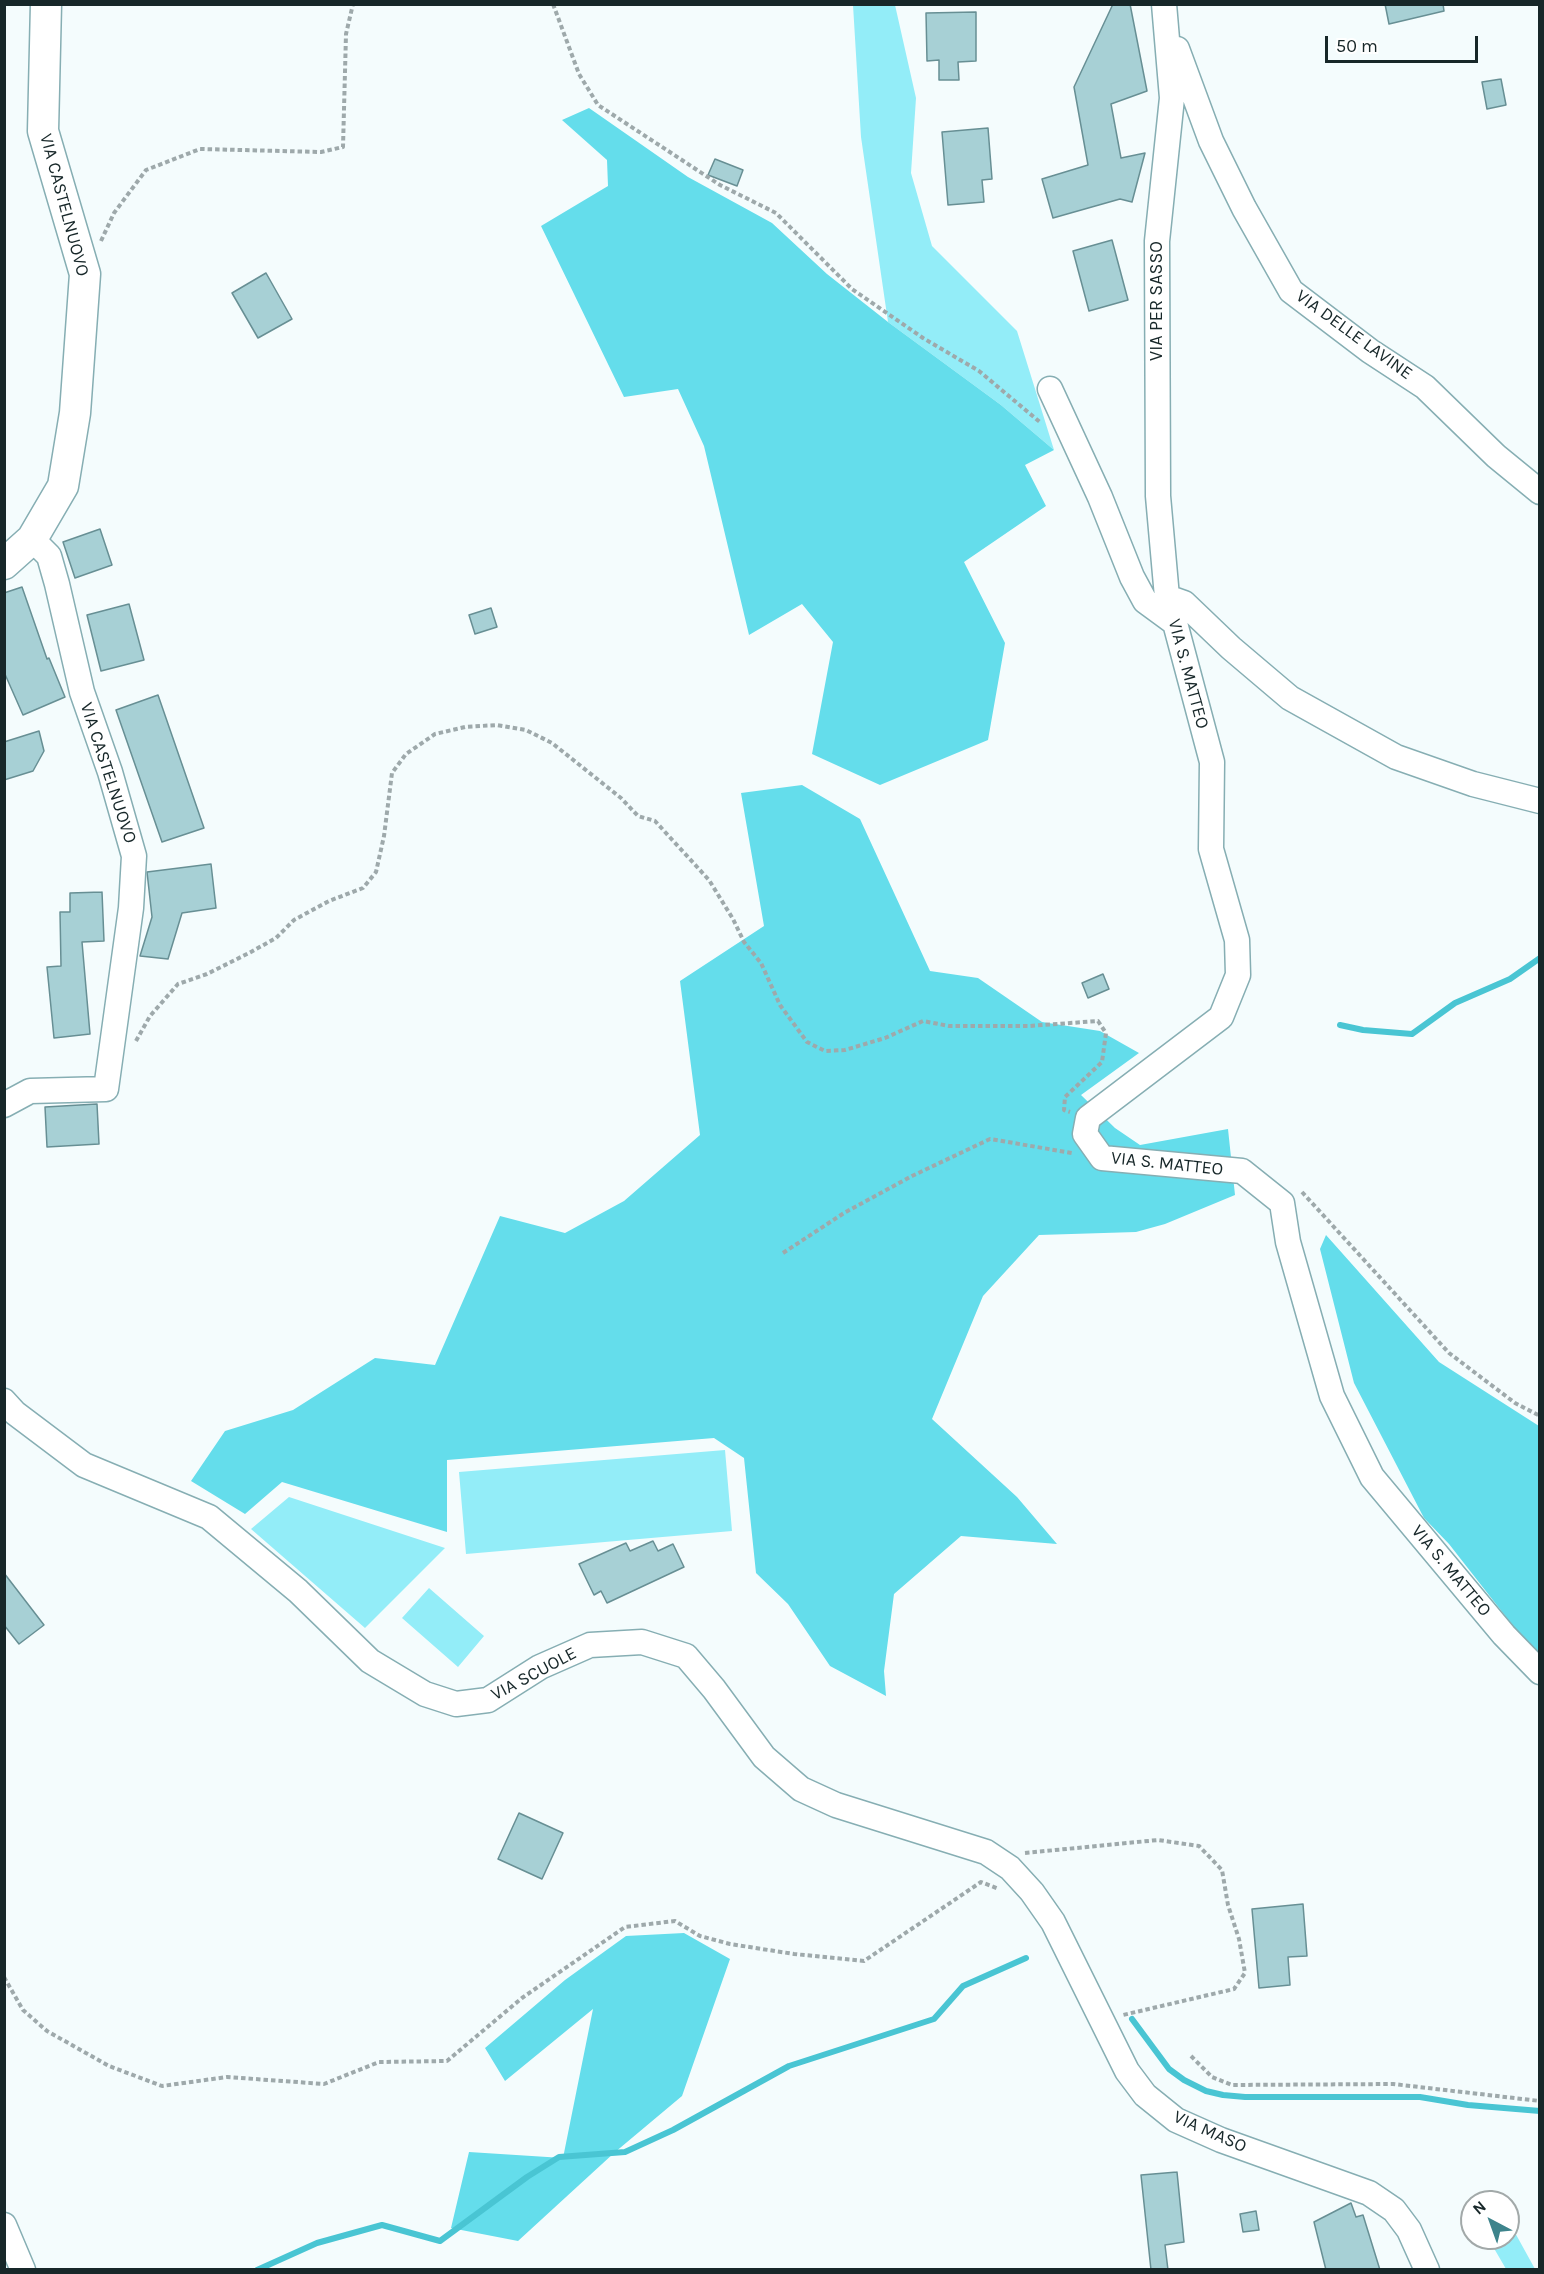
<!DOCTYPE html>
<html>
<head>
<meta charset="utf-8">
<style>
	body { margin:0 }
	#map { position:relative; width:1544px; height:2274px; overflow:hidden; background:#f4fcfd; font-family:Karla,sans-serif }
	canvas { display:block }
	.frame { position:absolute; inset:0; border:6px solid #172729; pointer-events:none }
	.north { position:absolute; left:1460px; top:2190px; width:60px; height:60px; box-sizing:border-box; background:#fff; border:2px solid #a2a9a9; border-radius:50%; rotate:319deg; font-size:16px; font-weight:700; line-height:24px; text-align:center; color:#172729 }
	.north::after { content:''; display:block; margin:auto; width:21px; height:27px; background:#3d848c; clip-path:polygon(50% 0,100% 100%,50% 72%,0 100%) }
	.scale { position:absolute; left:1325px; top:36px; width:153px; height:27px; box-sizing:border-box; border:3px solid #172729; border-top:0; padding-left:8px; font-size:18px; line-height:21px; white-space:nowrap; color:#172729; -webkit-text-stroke:4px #fff; paint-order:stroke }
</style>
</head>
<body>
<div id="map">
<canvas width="1544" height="2274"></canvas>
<div class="frame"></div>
<div class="north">N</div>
<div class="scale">50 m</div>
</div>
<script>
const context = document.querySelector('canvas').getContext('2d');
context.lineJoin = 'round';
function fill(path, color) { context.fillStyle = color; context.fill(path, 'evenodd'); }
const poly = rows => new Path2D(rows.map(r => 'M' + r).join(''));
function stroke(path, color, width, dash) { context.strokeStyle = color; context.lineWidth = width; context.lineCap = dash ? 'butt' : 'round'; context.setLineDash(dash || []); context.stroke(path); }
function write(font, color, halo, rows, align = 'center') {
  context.font = font + ' Karla,sans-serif'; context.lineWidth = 4.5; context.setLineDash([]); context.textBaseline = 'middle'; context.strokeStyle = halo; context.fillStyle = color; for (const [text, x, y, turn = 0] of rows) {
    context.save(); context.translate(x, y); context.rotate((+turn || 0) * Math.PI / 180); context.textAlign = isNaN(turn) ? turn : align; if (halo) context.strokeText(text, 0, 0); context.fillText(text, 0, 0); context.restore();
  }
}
fill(poly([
	[853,5,895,5,916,98,911,173,932,246,1017,331,1054,450,1001,405,888,322,861,137],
	[725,1450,732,1531,466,1554,459,1472],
	[289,1497,445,1548,365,1628,251,1529],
	[429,1588,484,1636,458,1667,402,1618],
	[1508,2220,1535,2269,1506,2269,1488,2238,1508,2238]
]), '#93edf8');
fill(poly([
	[589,108,688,177,772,223,827,274,888,322,1001,405,1054,450,1025,465,1046,506,964,562,1005,643,988,740,880,785,812,754,833,642,802,604,749,635,704,446,678,389,624,397,541,226,608,186,607,160,562,120],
	[802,785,860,819,930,971,978,978,1042,1022,1100,1031,1139,1053,1081,1095,1115,1128,1140,1145,1228,1129,1235,1195,1165,1224,1136,1232,1039,1235,983,1296,932,1419,1017,1497,1057,1544,961,1536,894,1594,884,1671,886,1696,830,1666,788,1604,756,1573,744,1458,714,1438,447,1460,447,1532,282,1482,245,1514,191,1481,225,1431,293,1410,375,1358,435,1365,500,1216,565,1233,624,1201,700,1135,680,981,764,926,741,793],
	[1326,1235,1439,1362,1539,1426,1539,1659,1449,1544,1424,1518,1354,1383,1320,1249],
	[684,1933,730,1959,682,2096,614,2153,518,2241,451,2228,469,2152,563,2158,593,2009,505,2081,485,2048,565,1980,626,1936]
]), '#64ddeb');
stroke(poly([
	[1340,1025,1363,1030,1412,1034,1455,1003,1510,979,1540,958],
	[1132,2019,1169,2069,1184,2080,1206,2091,1223,2095,1245,2097,1420,2097,1468,2105,1540,2111],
	[257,2270,317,2243,382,2225,440,2241,527,2177,559,2157,625,2152,673,2130,789,2066,934,2019,963,1986,1026,1958]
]), '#49c5d3', 6);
const building = poly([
	[1113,4,1130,4,1147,91,1111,104,1121,158,1145,153,1132,202,1120,199,1053,218,1042,179,1088,165,1074,87,1113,4],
	[1385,4,1443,4,1444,11,1389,24,1385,4],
	[976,12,976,61,958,62,959,80,939,80,939,60,927,61,926,13,976,12],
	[1501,79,1506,105,1487,109,1482,82,1501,79],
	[988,128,992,179,982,180,984,202,948,205,942,132,988,128],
	[715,159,743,170,737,186,708,175,715,159],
	[1112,240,1128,300,1089,311,1073,251,1112,240],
	[266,273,292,319,258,338,232,293,266,273],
	[100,529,112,565,75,578,63,542,100,529],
	[22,587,47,659,49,658,65,697,23,715,4,672,4,593,22,587],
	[129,604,144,660,101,671,87,615,129,604],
	[491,608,497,627,475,634,469,615,491,608],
	[158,695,204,828,162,842,116,710,158,695],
	[39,731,44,751,33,771,4,780,4,742,39,731],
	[211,864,216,908,182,913,168,959,140,956,152,917,147,872,211,864],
	[102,892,104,941,82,942,90,1034,54,1038,47,967,61,966,60,912,70,912,70,893,102,892],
	[1103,974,1109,989,1088,998,1082,983,1103,974],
	[97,1104,99,1144,47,1147,45,1107,97,1104],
	[653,1541,658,1551,673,1544,684,1567,607,1603,601,1591,594,1595,579,1564,626,1543,630,1551,653,1541],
	[4,1573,44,1625,19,1644,4,1625,4,1573],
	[519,1813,563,1833,542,1879,498,1859,519,1813],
	[1303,1904,1307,1956,1288,1957,1290,1985,1259,1988,1252,1909,1303,1904],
	[1177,2172,1184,2242,1165,2245,1168,2270,1151,2270,1141,2175,1177,2172],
	[1351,2203,1356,2217,1363,2215,1380,2270,1326,2270,1314,2222,1351,2203],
	[1256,2211,1259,2230,1243,2232,1240,2214,1256,2211]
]);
fill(building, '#a7d0d5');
stroke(building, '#678f94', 1.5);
const minor = poly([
	[1164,4,1172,98,1157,241,1158,496,1167,597,1175,623,1212,762,1211,849,1237,940,1238,975,1221,1017,1088,1118,1085,1134,1102,1158,1242,1171,1282,1203,1288,1242,1332,1396,1372,1477,1504,1635,1540,1672],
	[1177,49,1211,141,1244,208,1291,291,1370,351,1425,387,1496,456,1540,492],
	[1050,389,1100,497,1132,577,1145,601,1175,623],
	[1167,597,1184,603,1231,648,1290,698,1396,757,1473,784,1540,801],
	[4,1105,30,1091,106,1089,131,908,134,856,110,772,82,692,57,584,49,556,32,539],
	[4,1401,15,1413,84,1465,209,1517,298,1591,370,1661,425,1694,456,1704,488,1700,540,1667,590,1645,642,1642,686,1656,714,1689,764,1757,801,1789,836,1805,986,1852,1010,1868,1032,1892,1053,1922,1127,2071,1145,2095,1176,2120,1221,2140,1369,2193,1394,2210,1409,2230,1427,2270],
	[4,2225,23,2270]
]);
const tertiary = poly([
	[4,564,32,539,63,486,75,413,85,274,43,131,46,4]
]);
stroke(minor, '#86aeb3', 27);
stroke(tertiary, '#86aeb3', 33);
stroke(poly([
	[553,4,579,74,598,105,720,185,776,213,852,289,923,338,979,371,1041,423],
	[101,241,114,213,146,170,200,149,321,152,343,147,346,34,353,4],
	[136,1041,150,1016,178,984,207,974,249,953,276,938,294,920,329,901,363,888,376,872,384,836,392,773,406,754,435,734,465,727,497,725,526,730,552,743,621,798,638,816,655,821,709,880,733,919,744,942,761,963,780,1005,807,1042,825,1051,845,1050,885,1038,923,1021,949,1026,1029,1026,1098,1021,1106,1033,1102,1062,1065,1097,1064,1110,1070,1112],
	[1302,1192,1449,1353,1515,1403,1540,1416],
	[783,1253,844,1213,912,1176,990,1139,1072,1153],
	[1025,1853,1158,1840,1199,1846,1222,1870,1228,1905,1239,1939,1245,1973,1234,1989,1123,2015],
	[4,1977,23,2010,47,2031,109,2066,162,2086,227,2077,324,2084,379,2062,447,2061,522,1998,625,1927,675,1921,700,1936,730,1944,794,1954,864,1961,981,1882,999,1889],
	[1191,2056,1212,2077,1232,2085,1393,2084,1540,2101]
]), '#9ea9ab', 4, [4.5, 3]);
stroke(minor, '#fff', 24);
stroke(tertiary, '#fff', 30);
write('18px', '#172729', '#fff', [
	["VIA CASTELNUOVO",64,205,75],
	["VIA PER SASSO",1157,301,-90],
	["VIA DELLE LAVINE",1354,335,36],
	["VIA S. MATTEO",1188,674,75],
	["VIA CASTELNUOVO",108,773,72],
	["VIA S. MATTEO",1167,1164,6],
	["VIA S. MATTEO",1451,1571,50],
	["VIA SCUOLE",534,1674,-28],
	["VIA MASO",1210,2132,24]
]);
</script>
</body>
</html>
